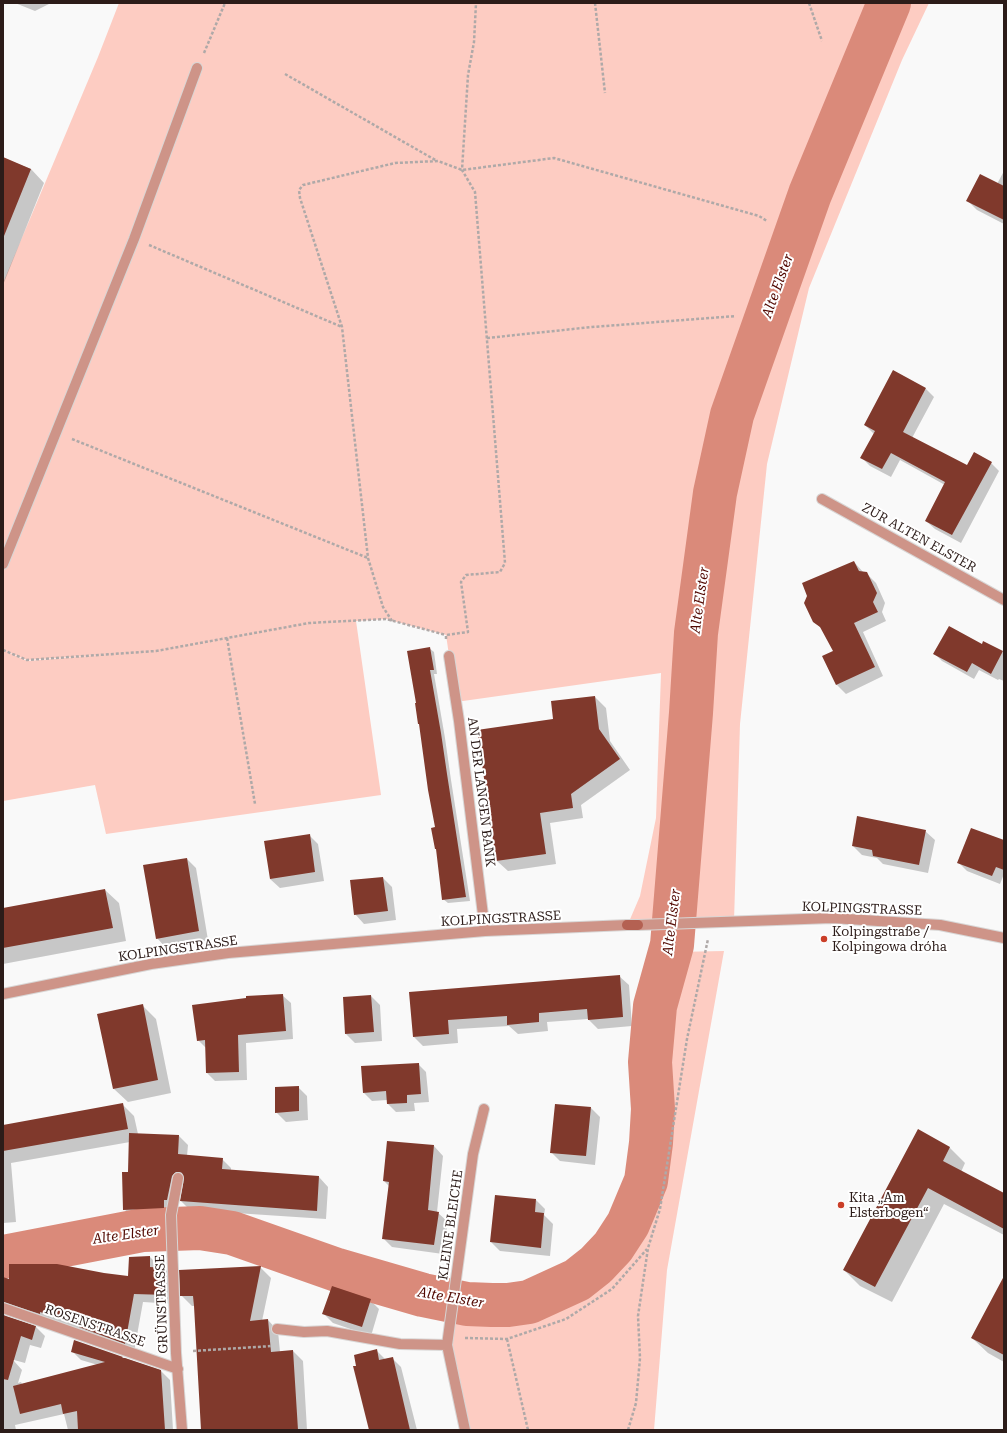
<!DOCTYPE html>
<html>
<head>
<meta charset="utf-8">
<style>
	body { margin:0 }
	#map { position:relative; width:1007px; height:1433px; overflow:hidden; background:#f9f9f9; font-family:"Roboto Serif",serif }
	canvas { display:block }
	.frame { position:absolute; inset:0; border:4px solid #2c1c19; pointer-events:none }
</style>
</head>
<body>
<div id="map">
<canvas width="1007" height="1433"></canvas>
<div class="frame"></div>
</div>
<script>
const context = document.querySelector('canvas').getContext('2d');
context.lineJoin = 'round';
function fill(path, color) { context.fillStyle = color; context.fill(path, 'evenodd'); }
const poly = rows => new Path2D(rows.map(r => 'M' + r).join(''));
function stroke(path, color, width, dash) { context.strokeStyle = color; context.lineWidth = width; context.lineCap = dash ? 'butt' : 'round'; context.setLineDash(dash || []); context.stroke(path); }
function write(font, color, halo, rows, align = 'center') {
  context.font = font + ' "Roboto Serif",serif'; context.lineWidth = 4; context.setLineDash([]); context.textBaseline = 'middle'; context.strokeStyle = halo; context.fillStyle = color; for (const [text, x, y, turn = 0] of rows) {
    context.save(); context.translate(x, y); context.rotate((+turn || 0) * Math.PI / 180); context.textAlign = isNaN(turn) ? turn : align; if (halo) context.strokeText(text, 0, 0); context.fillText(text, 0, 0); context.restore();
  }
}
fill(poly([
	[119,3,929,3,902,60,809,288,767,464,740,724,734,921,628,924,640,896,656,818,661,673,456,702,446,635,386,619,356,621,381,795,106,834,95,785,3,801,3,650,27,661,113,654,27,660,3,650,3,283,98,57],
	[724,951,667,1270,654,1430,465,1430,447,1345,451,1318,467,1304,508,1305,529,1302,563,1287,577,1280,596,1265,613,1247,628,1224,646,1181,651,1143,653,1109,650,1062,661,1009,675,952]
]), '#fdccc2');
fill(poly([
	[15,3,51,3,35,11],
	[3,158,31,169,44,183,3,285],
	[1004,171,1004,224,977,210,968,201,997,184],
	[926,389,934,397,912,438,967,467,991,463,999,471,961,543,935,529,926,521,945,485,900,460,891,477,870,466,862,458,874,434,865,425],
	[854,562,864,573,866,573,876,583,885,603,882,612,886,621,863,632,883,676,846,694,837,685,823,657,834,651,824,631,814,621],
	[984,642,1004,653,1004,681,999,679,998,680,979,670,974,679,942,661,935,654,982,645],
	[429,648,434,652,437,674,434,674,445,738,451,780,470,901,448,903,443,899,436,828,417,704],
	[595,697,606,708,610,741,630,770,581,805,583,818,550,823,556,864,508,871,497,861,555,720],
	[925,831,935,840,928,873,883,864,877,858,862,855,853,846],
	[309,835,318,844,324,881,280,888,270,879],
	[1004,841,1004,874,1000,884,967,871,959,863],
	[187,859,196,868,208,940,166,948,157,938],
	[383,878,392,887,396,920,364,924,355,914],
	[105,890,119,903,126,941,3,964,3,909],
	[619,976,629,985,632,1026,598,1029,588,1019,547,1022,548,1031,518,1034,509,1026,457,1029,458,1043,423,1046,414,1037,410,993],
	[282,995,291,1003,293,1039,246,1043,247,1080,215,1081,207,1073,206,1048,198,1040],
	[371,996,380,1005,382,1041,355,1043,346,1034,344,998],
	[142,1005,156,1019,171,1093,128,1102,114,1089],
	[418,1064,426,1072,429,1102,414,1103,415,1111,396,1112,388,1104,387,1100,372,1101,364,1093],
	[298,1087,307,1096,308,1120,286,1122,276,1112],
	[122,1104,134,1116,138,1134,179,1136,188,1145,187,1156,222,1159,231,1168,231,1171,319,1177,328,1187,326,1219,190,1210,181,1201,185,1180,181,1186,173,1217,134,1218,124,1209,129,1173,130,1142,11,1163,16,1222,3,1223,3,1126],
	[591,1108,600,1117,595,1165,560,1161,551,1152],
	[434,1146,443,1156,437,1212,448,1222,443,1254,392,1247,383,1238,389,1186,384,1181],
	[949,1147,965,1163,961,1172,1004,1195,1004,1235,944,1204,892,1302,860,1286,844,1270],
	[536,1200,545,1209,544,1215,553,1224,550,1256,500,1251,491,1242],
	[150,1257,159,1266,159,1268,166,1269,175,1278,176,1304,143,1302,134,1352,8,1312,5,1316,36,1327,45,1336,41,1348,30,1345,25,1363,3,1357,3,1278,10,1280,129,1277],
	[260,1267,271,1278,262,1321,268,1320,278,1331,280,1352,293,1351,303,1361,307,1430,202,1430,195,1306,192,1306,181,1295],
	[1004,1278,1004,1362,988,1353,972,1338],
	[370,1300,379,1309,371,1336,333,1323,323,1313],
	[376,1350,385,1359,392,1358,401,1367,417,1430,380,1430],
	[72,1351,122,1357,161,1371,170,1380,173,1430,68,1430,64,1414,15,1425,16,1430,3,1430,3,1364,14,1361,22,1370,18,1383,21,1382,22,1384,98,1365,81,1360]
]), '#0003');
stroke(poly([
	[3,1257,143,1230,200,1228,232,1233,337,1270,423,1295,467,1304,492,1305,508,1305,529,1302,577,1280,596,1265,613,1247,628,1224,646,1181,651,1143,653,1109,650,1062,655,1006,672,945,691,713,696,633,715,493,732,415,810,194,889,3]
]), '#da8a7a', 44);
fill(poly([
	[3,157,31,169,4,236,3,236],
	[980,174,1004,186,1004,220,966,201],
	[893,370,926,388,903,432,967,465,974,452,992,462,952,535,925,521,945,482,891,453,882,469,860,458,875,431,864,425],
	[854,561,859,571,867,572,877,593,873,602,878,612,854,623,875,667,836,685,822,656,833,651,820,627,813,622,804,603,807,596,802,583],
	[949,626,982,644,983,641,1003,651,991,674,972,663,967,672,933,654],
	[430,647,434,670,430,670,441,733,447,774,466,897,442,900,436,849,435,849,431,828,435,827,428,790,419,724,418,724,415,703,416,703,407,651],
	[595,696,599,729,620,759,571,794,573,808,540,813,546,854,496,861,477,730,553,719,551,701],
	[857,816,926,830,919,865,873,856,872,850,852,846],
	[971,828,1004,840,1004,870,996,867,992,876,957,863],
	[310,834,315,872,270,879,264,841],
	[187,858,199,931,156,939,143,865],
	[383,877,388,911,354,915,350,880],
	[105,889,113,928,3,948,3,908],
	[620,975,623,1017,588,1020,587,1009,539,1013,539,1022,507,1025,507,1016,448,1020,449,1034,413,1037,409,992],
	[283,994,286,1031,238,1035,239,1072,206,1073,205,1040,197,1041,192,1005,246,998,246,996],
	[371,995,374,1032,345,1034,343,997],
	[143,1004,158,1080,113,1089,97,1014],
	[419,1063,421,1094,407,1095,407,1103,387,1104,386,1091,363,1093,361,1066],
	[299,1086,299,1111,275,1113,275,1087],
	[123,1103,128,1129,3,1151,3,1125],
	[555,1104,591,1107,586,1156,550,1153],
	[918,1129,950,1147,943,1161,1004,1193,1004,1229,928,1188,875,1287,843,1270],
	[129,1133,179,1135,178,1154,223,1158,222,1169,319,1176,317,1211,180,1201,184,1179,182,1173,179,1172,176,1172,172,1176,167,1200,164,1200,164,1208,123,1210,122,1172,128,1172],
	[387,1141,434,1145,428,1210,439,1212,434,1245,382,1239,389,1182,383,1181],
	[495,1195,536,1199,535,1212,544,1213,541,1248,490,1242],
	[150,1256,150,1267,166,1268,167,1295,134,1294,125,1344,79,1327,79,1325,40,1312,40,1314,3,1302,3,1277,9,1279,9,1264,57,1264,104,1273,128,1276,129,1257],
	[261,1266,250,1321,268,1319,271,1352,293,1350,298,1430,201,1430,194,1306,193,1296,180,1296,179,1270],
	[1004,1276,1004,1355,971,1338],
	[332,1286,371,1299,362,1327,322,1314],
	[3,1315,36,1326,32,1340,21,1336,8,1380,3,1379],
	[74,1340,123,1357,122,1358,125,1358,161,1370,165,1430,78,1430,77,1411,63,1414,61,1404,20,1414,13,1386,105,1362,71,1352],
	[377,1349,379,1360,393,1357,410,1430,369,1430,353,1366,356,1366,354,1355]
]), '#80392c');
const lane = poly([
	[3,564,134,239,197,68],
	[277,1329,304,1332,327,1331,400,1344,447,1345],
	[465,1430,447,1345,473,1154,484,1109]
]);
const street = poly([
	[822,499,1004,600],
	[449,656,459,721,485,931],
	[638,925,832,918,940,925,1004,938],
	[3,994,151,964,228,953,485,931,627,925],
	[178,1178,171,1215,176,1353,182,1430],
	[3,1308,178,1369]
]);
const secondary = poly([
	[627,925,638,925]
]);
stroke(lane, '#d8d6d5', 12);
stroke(street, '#d8d6d5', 12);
stroke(secondary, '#d8d6d5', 12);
stroke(poly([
	[595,3,605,93],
	[809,3,822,41],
	[204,53,225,3],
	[285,74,437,161],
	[149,245,342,327],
	[487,338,592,327,736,316],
	[72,439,368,558],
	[392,621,383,607,368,558,342,327,300,198,299,190,303,185,395,163,438,161,462,170,554,158,759,216,767,221],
	[227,638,255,804],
	[446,639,446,635,468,632,461,582,466,575,500,572,505,563,475,192,462,170,468,75,474,42,476,3],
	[3,650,27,660,156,651,309,623,386,619,446,635],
	[465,1338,507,1339,566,1319,612,1289,647,1249],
	[507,1339,528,1430],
	[193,1351,272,1346],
	[628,1430,636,1403,640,1358,638,1316,648,1248,660,1209,687,1039,708,939]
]), '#afa9a8', 2.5, [3, 2]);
stroke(lane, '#ce9488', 10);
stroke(street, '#ce9488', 10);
stroke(secondary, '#b46152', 10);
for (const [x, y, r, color] of [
	[824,939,4,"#ca3e28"],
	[841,1205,4,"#ca3e28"]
]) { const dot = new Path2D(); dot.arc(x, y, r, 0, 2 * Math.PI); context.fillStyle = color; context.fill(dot); stroke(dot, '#fff', 1.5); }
write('13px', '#2c1c19', '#fff', [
	["ZUR ALTEN ELSTER",919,538,29],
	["AN DER LANGEN BANK",481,792,83],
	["KOLPINGSTRASSE",862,909,2],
	["KOLPINGSTRASSE",501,919,-3],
	["KOLPINGSTRASSE",178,949,-8],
	["KLEINE BLEICHE",451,1225,-82],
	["GRÜNSTRASSE",162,1304,-92],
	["ROSENSTRASSE",95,1326,19]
]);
write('13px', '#2c1c19', '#fff', [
	["Kolpingstraße /",832,932],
	["Kolpingowa dróha",832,947],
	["Kita „Am",849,1198],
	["Elsterbogen“",849,1213]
], 'left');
write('italic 14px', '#520902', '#fff', [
	["Alte Elster",778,286,-70],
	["Alte Elster",700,600,-82],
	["Alte Elster",672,922,-83],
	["Alte Elster",126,1235,-8],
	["Alte Elster",451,1298,10]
]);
</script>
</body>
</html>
